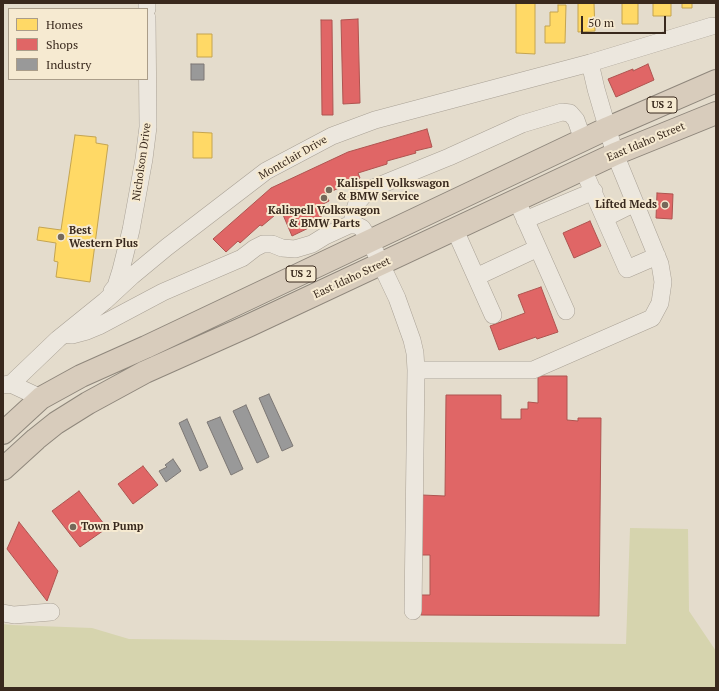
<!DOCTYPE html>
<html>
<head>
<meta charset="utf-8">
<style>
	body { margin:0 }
	#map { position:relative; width:719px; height:691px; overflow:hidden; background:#e4dccc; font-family:"PT Serif",serif }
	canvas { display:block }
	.frame { position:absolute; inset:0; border:4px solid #39291d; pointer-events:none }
	.legend { position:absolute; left:8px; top:8px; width:140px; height:72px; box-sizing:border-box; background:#f6ead1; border:1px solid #aa9d89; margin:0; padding:5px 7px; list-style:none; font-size:12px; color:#39291d }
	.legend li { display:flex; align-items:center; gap:8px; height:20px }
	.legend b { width:20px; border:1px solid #aa9d89 }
	.scale { position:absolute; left:581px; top:16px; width:85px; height:18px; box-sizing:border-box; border:2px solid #39291d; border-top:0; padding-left:5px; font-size:12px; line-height:14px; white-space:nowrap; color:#39291d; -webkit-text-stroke:3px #f6ead1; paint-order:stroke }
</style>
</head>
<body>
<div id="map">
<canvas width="719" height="691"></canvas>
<div class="frame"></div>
<ul class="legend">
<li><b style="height:11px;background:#ffd966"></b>Homes</li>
<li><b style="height:11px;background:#e06666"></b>Shops</li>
<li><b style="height:11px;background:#999"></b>Industry</li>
</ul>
<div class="scale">50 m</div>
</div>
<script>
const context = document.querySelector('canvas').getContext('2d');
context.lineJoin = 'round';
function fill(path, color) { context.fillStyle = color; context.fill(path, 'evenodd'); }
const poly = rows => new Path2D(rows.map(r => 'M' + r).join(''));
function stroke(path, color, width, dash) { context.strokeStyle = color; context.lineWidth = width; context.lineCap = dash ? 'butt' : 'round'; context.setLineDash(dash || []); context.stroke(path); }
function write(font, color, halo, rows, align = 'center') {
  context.font = font + ' "PT Serif",serif'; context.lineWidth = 4; context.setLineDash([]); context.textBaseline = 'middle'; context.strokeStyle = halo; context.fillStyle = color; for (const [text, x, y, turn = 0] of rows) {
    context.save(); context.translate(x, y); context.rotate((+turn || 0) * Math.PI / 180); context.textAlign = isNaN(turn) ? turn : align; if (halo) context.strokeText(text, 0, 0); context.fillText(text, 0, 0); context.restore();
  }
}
fill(poly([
	[630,528,688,529,689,611,716,651,716,688,3,688,3,624,12,625,92,628,129,639,626,644]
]), '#d6d4ae');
const homes = poly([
	[516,3,535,3,535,54,516,53,516,3],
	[578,3,594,3,595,31,578,32,578,3],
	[622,3,638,3,638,24,622,24,622,3],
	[653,3,671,3,671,16,653,16,653,3],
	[682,3,692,3,692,8,682,8,682,3],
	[558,5,566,5,565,43,545,43,545,26,550,26,550,12,558,12,558,5],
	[197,34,212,34,212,57,197,57,197,34],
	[193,132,212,133,212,158,193,158,193,132],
	[75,135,96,137,96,143,108,145,90,282,56,277,58,262,54,261,56,243,37,240,39,227,61,230,75,135]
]);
fill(homes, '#ffd966');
stroke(homes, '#c4a450', 1);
const shops = poly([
	[358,19,360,103,343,104,341,20,358,19],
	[321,20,332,20,333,115,322,115,321,20],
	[648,64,654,80,616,97,608,79,633,69,633,71,648,64],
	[427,129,432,147,415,151,416,153,387,161,387,164,358,173,360,178,326,194,329,201,317,207,323,221,292,236,281,210,262,226,260,225,240,243,238,241,226,252,213,239,271,188,348,152,427,129],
	[657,193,673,194,672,219,656,218,657,193],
	[590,221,601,246,574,258,563,233,590,221],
	[541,287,558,332,537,339,536,337,499,350,490,326,525,313,518,295,541,287],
	[538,376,567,376,567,420,578,421,578,418,601,418,599,616,421,615,421,595,430,595,430,555,421,555,422,495,445,496,446,395,501,395,501,419,521,419,521,409,528,409,528,402,538,403,538,376],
	[143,466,158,485,133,504,118,484,143,466],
	[79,491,107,528,80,547,52,511,79,491],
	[19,522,58,571,47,601,7,549,19,522]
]);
fill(shops, '#e06666');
stroke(shops, '#ae5450', 1);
const industry = poly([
	[191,64,204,64,204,80,191,80,191,64],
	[269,394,293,446,282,451,259,398,269,394],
	[246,405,269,457,257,463,233,411,246,405],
	[220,417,243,469,231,475,207,422,220,417],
	[187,419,208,467,200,471,179,423,187,419],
	[173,459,181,471,166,482,159,471,167,467,165,465,173,459]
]);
fill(industry, '#999');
stroke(industry, '#7c7774', 1);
const minor = poly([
	[147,3,147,9],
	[583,169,627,269,657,256],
	[517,201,566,311],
	[605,218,635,203],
	[525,220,594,191],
	[352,225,354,212,357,203,363,196,373,188,449,157,522,124,562,112,570,113,576,120,583,140],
	[455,230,493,315],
	[476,277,538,248],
	[112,291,116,286,121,270,131,230,144,159,148,127,147,18],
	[65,334,72,335,87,331,99,326,163,292,242,258,255,248,263,244,272,244,282,248,295,249,312,244,325,236,349,225,356,225,362,228,370,241,397,298,412,340,415,353,416,370,413,611],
	[416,370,533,370,652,318,660,303,663,282,660,264,615,154,596,89,590,63],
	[11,384,41,398],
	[3,385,11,384,58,339,105,301,132,276,167,247,266,171,332,136,375,120,590,63,712,26],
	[3,613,14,615,51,612]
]);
const highway = poly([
	[3,433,41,398,81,376,146,347,608,128,716,81],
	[3,469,36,439,56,423,88,403,145,372,248,326,615,154,716,113]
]);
stroke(minor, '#a9a195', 18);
stroke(highway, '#8f877c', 24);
stroke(minor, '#ece7de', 17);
stroke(highway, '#d8ccbc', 22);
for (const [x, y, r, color] of [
	[329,190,4,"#75685a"],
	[324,198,4,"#75685a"],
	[665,205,4,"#75685a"],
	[61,237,4,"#75685a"],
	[73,527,4,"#75685a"]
]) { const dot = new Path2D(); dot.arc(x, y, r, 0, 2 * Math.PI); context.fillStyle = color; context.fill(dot); stroke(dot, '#f6ead1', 1.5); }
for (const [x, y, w] of [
	[662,105,30],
	[301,274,30]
]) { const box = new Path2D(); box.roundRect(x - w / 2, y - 8, w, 16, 3); context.fillStyle = '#f6ead1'; context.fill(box); stroke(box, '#39291d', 1); }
write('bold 10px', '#39291d', null, [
	["US 2",662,105],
	["US 2",301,274]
]);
write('11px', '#39291d', '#f6ead1', [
	["East Idaho Street",646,142,-23],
	["Montclair Drive",293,158,-30],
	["Nicholson Drive",142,162,-82],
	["East Idaho Street",352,278,-25]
]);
write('bold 11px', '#39291d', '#f6ead1', [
	["Kalispell Volkswagon",337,184],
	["& BMW Service",337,197],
	["Lifted Meds",657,205,"right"],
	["Kalispell Volkswagon",324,211,"center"],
	["& BMW Parts",324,224,"center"],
	["Best",69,231],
	["Western Plus",69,244],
	["Town Pump",81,527]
], 'left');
</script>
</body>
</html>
